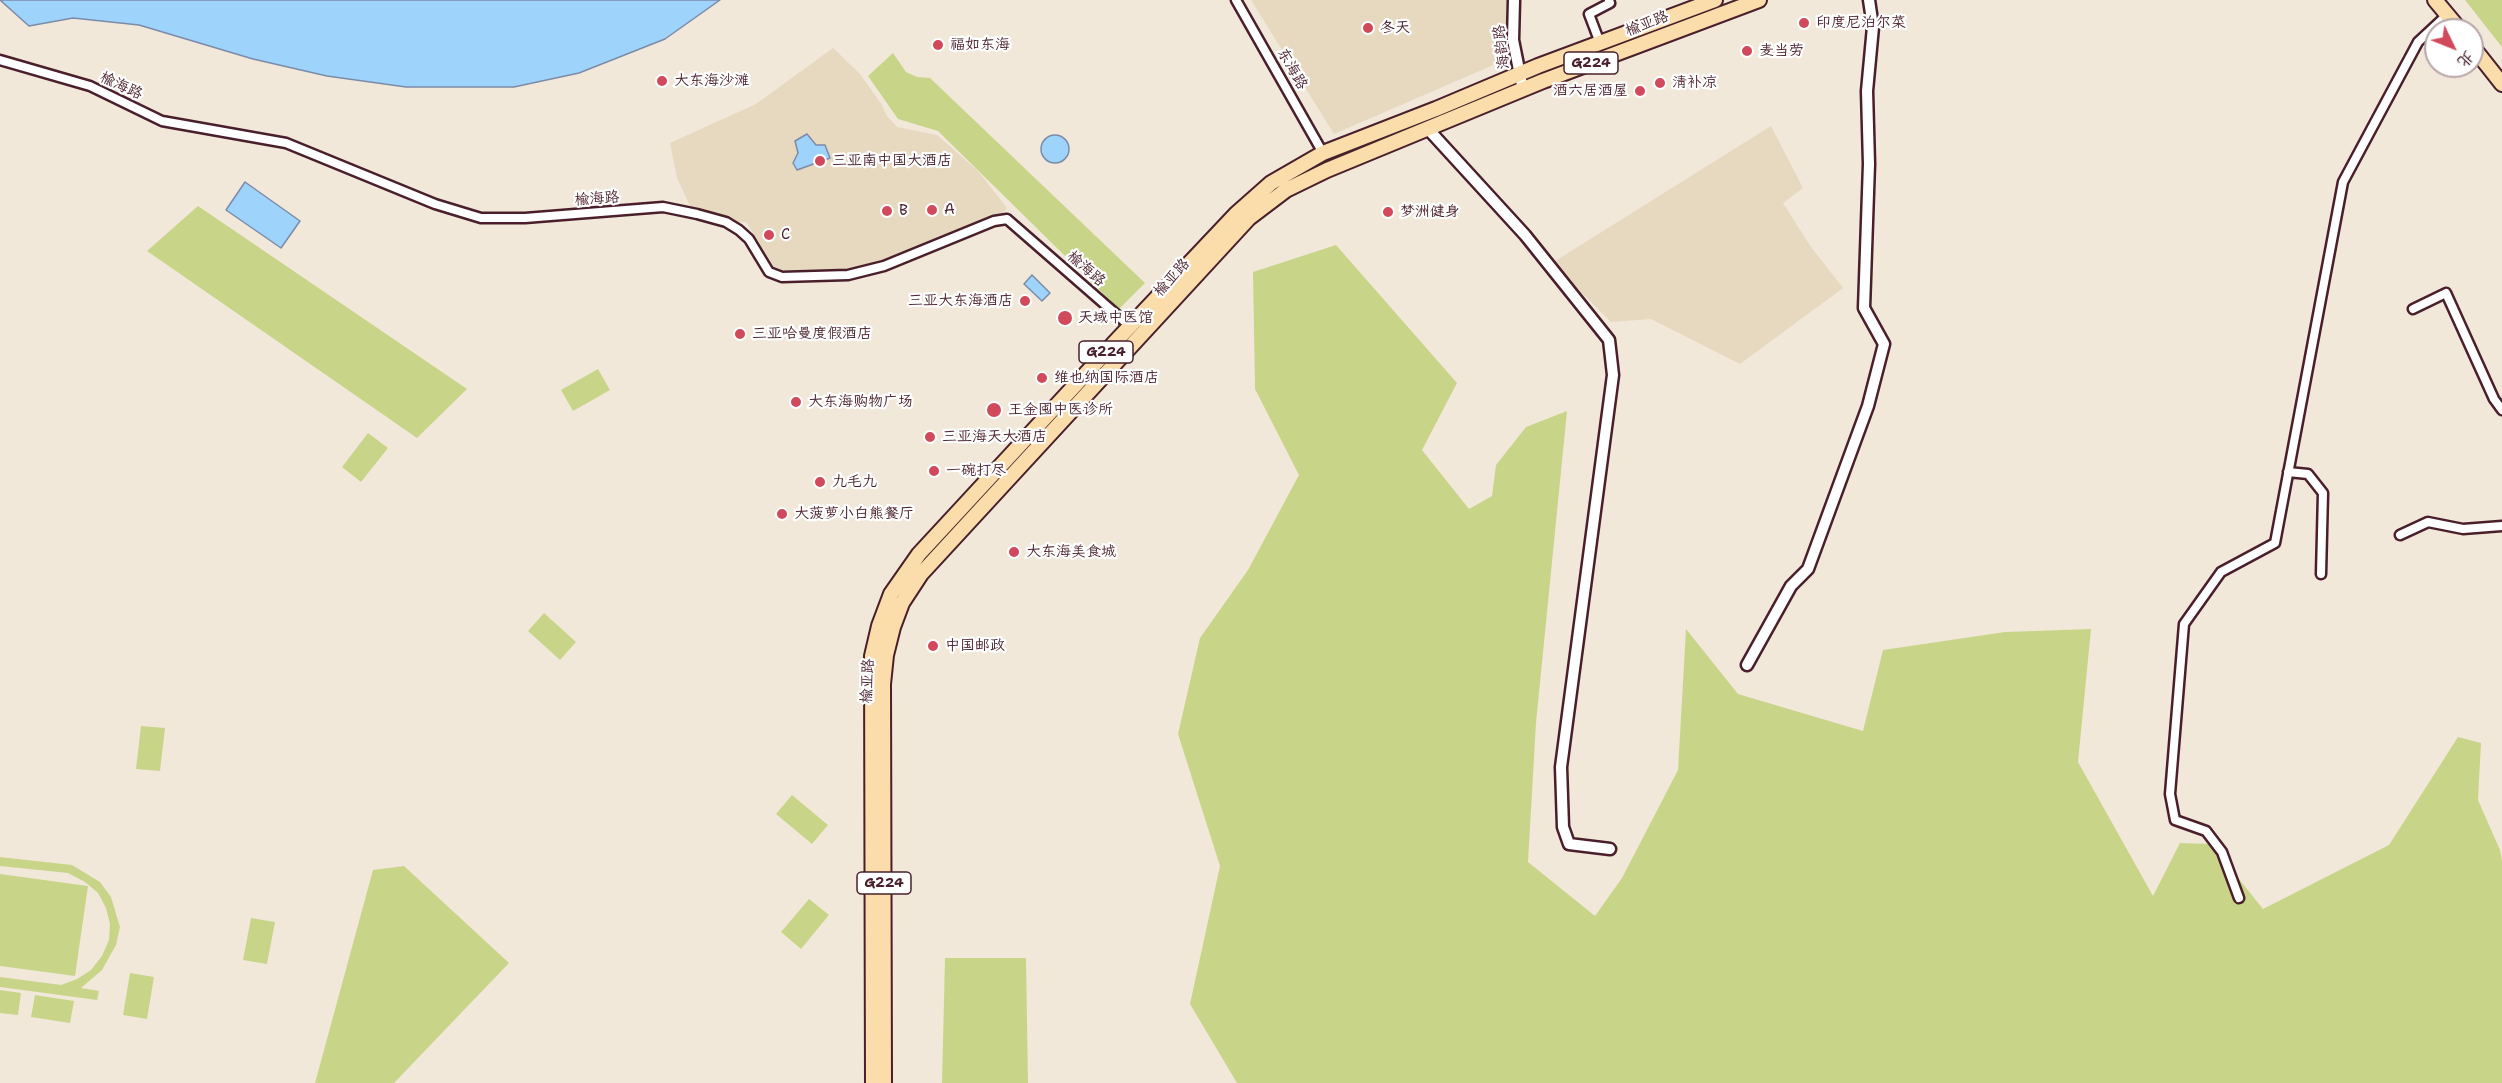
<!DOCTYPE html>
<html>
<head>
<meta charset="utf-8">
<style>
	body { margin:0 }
	#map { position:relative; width:2502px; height:1083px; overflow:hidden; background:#f1e8da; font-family:"Shantell Sans","LXGW WenKai TC",sans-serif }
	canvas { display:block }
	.north { position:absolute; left:2424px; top:18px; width:60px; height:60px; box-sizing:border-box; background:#fff; border:2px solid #b7a5aa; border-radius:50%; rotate:133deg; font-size:16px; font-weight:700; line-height:24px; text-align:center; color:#4a1f2b }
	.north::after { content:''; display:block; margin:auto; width:21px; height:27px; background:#d1495b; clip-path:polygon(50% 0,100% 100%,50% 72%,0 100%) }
</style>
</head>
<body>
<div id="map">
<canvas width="2502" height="1083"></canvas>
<div class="north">北</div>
</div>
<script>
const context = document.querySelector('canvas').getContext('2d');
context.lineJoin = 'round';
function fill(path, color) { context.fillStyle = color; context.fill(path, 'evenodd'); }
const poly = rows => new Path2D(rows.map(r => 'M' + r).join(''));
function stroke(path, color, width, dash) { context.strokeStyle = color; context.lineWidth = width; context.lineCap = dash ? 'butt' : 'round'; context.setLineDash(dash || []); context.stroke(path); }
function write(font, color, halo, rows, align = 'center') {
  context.font = font + ' "Shantell Sans","LXGW WenKai TC",sans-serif'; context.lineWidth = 4.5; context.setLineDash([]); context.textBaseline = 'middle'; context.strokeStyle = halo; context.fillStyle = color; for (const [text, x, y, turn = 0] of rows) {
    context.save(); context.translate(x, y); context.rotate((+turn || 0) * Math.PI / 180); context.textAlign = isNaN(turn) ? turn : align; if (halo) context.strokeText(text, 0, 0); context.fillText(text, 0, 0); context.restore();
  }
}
fill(poly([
	[1251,0,1510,0,1507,31,1512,57,1334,134],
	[833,48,860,74,882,105,886,115,897,127,937,135,978,171,1007,208,999,217,910,254,846,273,778,273,746,222,731,223,690,206,677,178,670,143,756,104],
	[1771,126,1803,188,1783,203,1811,247,1843,288,1740,364,1651,319,1611,322,1552,263]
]), '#e7d8c0');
fill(poly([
	[2465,0,2502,0,2502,47],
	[893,53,906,72,917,77,930,78,1145,283,1119,309,938,131,898,119,868,76],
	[198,206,467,389,417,438,147,251],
	[1336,245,1457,383,1422,450,1469,509,1492,496,1496,465,1526,427,1567,411,1536,723,1528,862,1595,916,1622,878,1678,770,1686,629,1738,694,1863,731,1883,650,2005,632,2091,629,2078,762,2153,896,2180,843,2211,844,2263,909,2389,845,2458,737,2481,743,2478,800,2500,850,2502,861,2502,1083,1237,1083,1190,1004,1220,866,1178,734,1200,638,1248,570,1299,475,1255,389,1253,272],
	[598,369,610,390,573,411,561,390],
	[368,433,388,448,361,482,342,467],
	[544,613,576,642,560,660,528,631],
	[141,726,165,728,160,771,136,769],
	[792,795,828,825,812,844,776,814],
	[0,857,72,865,100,882,111,897,120,927,116,945,102,970,81,988,99,991,97,1000,0,987,0,977,61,985,77,979,91,970,102,956,109,940,110,924,106,908,98,893,85,882,68,873,0,866],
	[404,866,509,963,394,1083,315,1083,373,870],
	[0,874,88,886,75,976,0,966],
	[809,899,829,915,801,949,781,932],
	[251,918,275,922,267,964,243,960],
	[945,958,1026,958,1028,1083,942,1083],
	[130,973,154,977,147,1019,123,1015],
	[0,990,21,993,18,1015,0,1013],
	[35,995,74,1001,70,1023,31,1017]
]), '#c8d589');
const water = poly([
	[0,0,720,0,665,39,579,73,514,87,406,87,327,76,253,59,139,25,73,18,29,26,0,0],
	[807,134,816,145,825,145,830,158,797,170,793,163,798,153,795,141,807,134],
	'1041 149a14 14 0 1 1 28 0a14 14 0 1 1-28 0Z',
	[245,182,300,221,281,248,226,210,245,182],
	[1032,275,1050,293,1042,301,1024,284,1032,275]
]);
fill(water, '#9ed3fc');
stroke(water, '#7c8ba8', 1.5);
const minor = poly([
	[1236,0,1323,153],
	[1600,43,1589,14,1610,3,1609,0],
	[0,60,90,86,162,121,286,143,435,204,481,218,525,218,663,207,697,214,726,222,739,230,749,239,769,272,782,277,848,275,884,266,994,221,1007,219,1132,328],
	[2413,309,2446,293,2494,399,2502,410],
	[2288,472,2308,474,2323,493,2321,574],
	[2400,535,2428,522,2463,529,2502,526],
	[2239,898,2222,852,2206,831,2175,820,2170,794,2184,624,2221,572,2275,543,2343,182,2418,42,2447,15]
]);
const tertiary = poly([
	[1514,0,1513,40,1523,90],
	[1428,129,1525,235,1609,340,1613,375,1561,767,1563,827,1569,844,1610,849],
	[1747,665,1791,586,1808,569,1868,406,1884,344,1864,308,1869,164,1867,91,1873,27,1869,0]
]);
const trunk = poly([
	[2435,0,2460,30],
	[2472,46,2502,84],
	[873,1083,872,656,879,626,891,594,919,554,1116,341,1236,214,1271,183,1323,153,1436,109,1538,66,1715,0],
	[884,1083,883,684,886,655,893,627,902,603,921,574,1249,218,1286,190,1327,170,1543,81,1759,0]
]);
stroke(minor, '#4a1f2b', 13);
stroke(tertiary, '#4a1f2b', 15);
stroke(trunk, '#4a1f2b', 18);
stroke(minor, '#fff', 8);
stroke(tertiary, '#fff', 10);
stroke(trunk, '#faddab', 14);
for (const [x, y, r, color] of [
	[1804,23,6,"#d1495b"],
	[1368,28,6,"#d1495b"],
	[938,45,6,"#d1495b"],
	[1747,51,6,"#d1495b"],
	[662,81,6,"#d1495b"],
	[1660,83,6,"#d1495b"],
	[1640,91,6,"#d1495b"],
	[820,161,6,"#d1495b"],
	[932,210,6,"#d1495b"],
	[887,211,6,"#d1495b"],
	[1388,212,6,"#d1495b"],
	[769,235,6,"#d1495b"],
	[1025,301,6,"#d1495b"],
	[1065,318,8,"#d1495b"],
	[740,334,6,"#d1495b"],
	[1042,378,6,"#d1495b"],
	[796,402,6,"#d1495b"],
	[994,410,8,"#d1495b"],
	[930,437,6,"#d1495b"],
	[934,471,6,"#d1495b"],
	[820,482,6,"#d1495b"],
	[782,514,6,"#d1495b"],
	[1014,552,6,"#d1495b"],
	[933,646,6,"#d1495b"]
]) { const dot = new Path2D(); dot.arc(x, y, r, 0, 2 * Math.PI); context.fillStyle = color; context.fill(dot); stroke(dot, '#fff', 2); }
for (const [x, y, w] of [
	[1591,63,54],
	[1106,352,54],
	[884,883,54]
]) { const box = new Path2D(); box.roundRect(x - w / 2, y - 11, w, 22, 4.5); context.fillStyle = '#fff'; context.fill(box); stroke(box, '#4a1f2b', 1.5); }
write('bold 14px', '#4a1f2b', null, [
	["G224",1591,63],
	["G224",1106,352],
	["G224",884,883]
]);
write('15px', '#4a1f2b', '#fff', [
	["印度尼泊尔菜",1816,23],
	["冬天",1380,28],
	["福如东海",950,45],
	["麦当劳",1759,51],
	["大东海沙滩",674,81],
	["清补凉",1672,83],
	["酒六居酒屋",1628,91,"right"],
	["三亚南中国大酒店",832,161],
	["A",944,210],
	["B",899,211],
	["梦洲健身",1400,212],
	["C",781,235],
	["三亚大东海酒店",1013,301,"right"],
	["天域中医馆",1078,318],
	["三亚哈曼度假酒店",752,334],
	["维也纳国际酒店",1054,378],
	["大东海购物广场",808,402],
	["王金囤中医诊所",1008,410],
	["三亚海天大酒店",942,437],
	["一碗打尽",946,471],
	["九毛九",832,482],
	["大菠萝小白熊餐厅",794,514],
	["大东海美食城",1026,552],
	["中国邮政",945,646]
], 'left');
write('15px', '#4a1f2b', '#fff', [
	["榆亚路",1647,24,-21],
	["海韵路",1502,47,-97],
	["东海路",1292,69,60],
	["榆海路",121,86,25],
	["榆海路",597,199,-4],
	["榆海路",1086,269,41],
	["榆亚路",1172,278,-48],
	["榆亚路",868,681,-87]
]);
</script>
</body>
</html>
